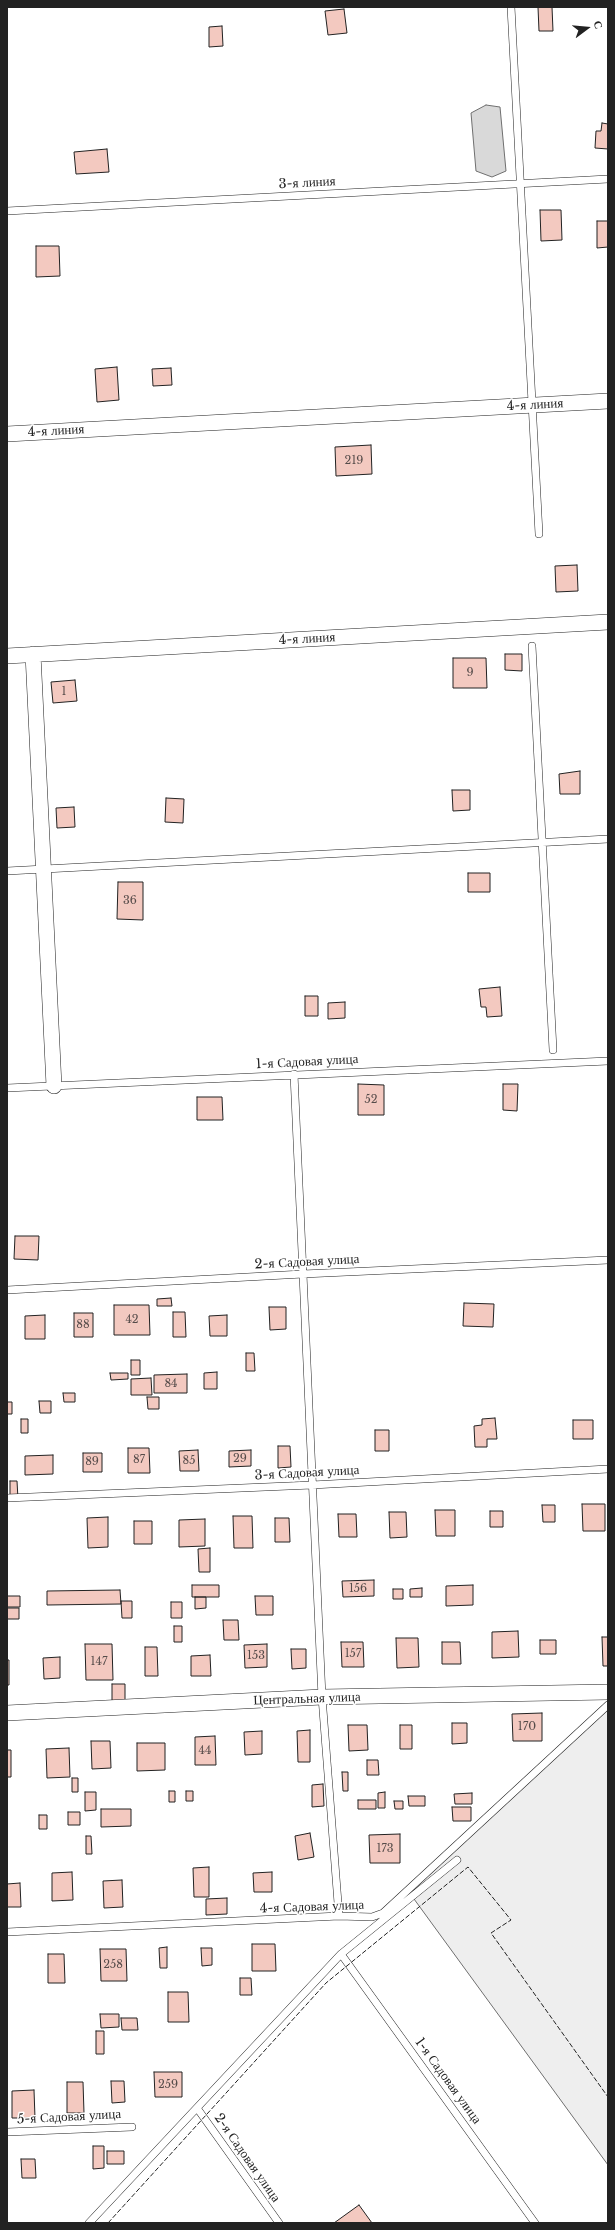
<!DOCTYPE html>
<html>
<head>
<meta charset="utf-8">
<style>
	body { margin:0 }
	#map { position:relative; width:615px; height:2230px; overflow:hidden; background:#fff; font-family:"Libre Baskerville",serif }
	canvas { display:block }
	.frame { position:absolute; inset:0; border:8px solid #222; pointer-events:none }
	.north { position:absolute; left:567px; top:8px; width:40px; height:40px; -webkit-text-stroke:3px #fff; paint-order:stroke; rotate:74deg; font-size:11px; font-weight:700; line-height:16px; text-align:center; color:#222 }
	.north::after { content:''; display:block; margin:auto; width:14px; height:18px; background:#222; clip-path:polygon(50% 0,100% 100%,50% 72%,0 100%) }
</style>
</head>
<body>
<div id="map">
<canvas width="615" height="2230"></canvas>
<div class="frame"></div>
<div class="north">С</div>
</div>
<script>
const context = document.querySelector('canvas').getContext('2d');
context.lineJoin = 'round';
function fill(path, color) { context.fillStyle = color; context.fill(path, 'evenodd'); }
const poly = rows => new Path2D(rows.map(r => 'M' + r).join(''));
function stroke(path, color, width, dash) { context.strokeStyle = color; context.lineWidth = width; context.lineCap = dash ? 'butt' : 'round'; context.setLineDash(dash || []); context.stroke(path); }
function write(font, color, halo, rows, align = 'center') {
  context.font = font + ' "Libre Baskerville",serif'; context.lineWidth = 3; context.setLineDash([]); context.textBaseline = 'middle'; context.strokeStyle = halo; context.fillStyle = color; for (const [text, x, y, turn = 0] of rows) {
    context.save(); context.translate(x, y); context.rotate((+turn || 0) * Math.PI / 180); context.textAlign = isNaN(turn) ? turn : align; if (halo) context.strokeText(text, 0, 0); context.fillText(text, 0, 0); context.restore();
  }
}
const green = poly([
	[608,1706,608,2165,406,1888,608,1706]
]);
fill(green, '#eee');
stroke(green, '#6f6f6f', 1);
const water = poly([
	[486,105,500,107,506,171,492,177,476,171,471,113,486,105]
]);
fill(water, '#d9d9d9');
stroke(water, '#6f6f6f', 1);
const building = poly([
	[538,7,552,7,553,31,539,31,538,7],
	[344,9,347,33,328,35,325,11,344,9],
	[222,26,223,46,209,47,209,27,222,26],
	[602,123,608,124,608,149,595,148,596,131,601,131,602,123],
	[107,149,109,172,76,174,74,152,107,149],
	[540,210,561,210,562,240,541,241,540,210],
	[597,221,608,221,608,247,597,248,597,221],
	[36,246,59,246,60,276,36,277,36,246],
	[117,367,119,400,97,402,95,369,117,367],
	[171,368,172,385,153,386,152,369,171,368],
	[371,445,372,474,336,476,335,447,371,445],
	[577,565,578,591,556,592,555,566,577,565],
	[505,654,522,654,522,671,505,670,505,654],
	[453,658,486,658,487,688,453,688,453,658],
	[75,680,77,701,53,703,51,682,75,680],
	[580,771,580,794,560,794,559,774,580,771],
	[452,790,470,790,470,810,453,811,452,790],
	[166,798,184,799,183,823,165,822,166,798],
	[74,807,75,827,57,828,56,808,74,807],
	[468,873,490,873,490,892,468,892,468,873],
	[118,882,143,882,143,920,117,919,118,882],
	[500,987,502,1016,487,1017,486,1007,481,1007,479,989,500,987],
	[305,996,318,996,318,1016,305,1016,305,996],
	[345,1002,345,1018,328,1019,328,1003,345,1002],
	[358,1084,384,1085,384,1115,358,1115,358,1084],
	[503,1084,518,1084,517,1111,503,1110,503,1084],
	[197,1097,222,1097,223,1120,197,1120,197,1097],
	[15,1236,39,1236,38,1260,14,1259,15,1236],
	[171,1298,172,1306,157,1306,157,1299,171,1298],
	[464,1303,494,1304,493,1327,463,1326,464,1303],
	[114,1305,149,1305,150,1335,114,1335,114,1305],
	[269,1307,286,1307,286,1329,270,1330,269,1307],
	[173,1312,185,1312,186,1337,173,1337,173,1312],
	[74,1313,93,1313,93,1337,74,1337,74,1313],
	[45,1315,45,1339,25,1339,25,1316,45,1315],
	[227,1315,227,1336,210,1336,209,1316,227,1315],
	[246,1353,254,1353,255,1371,246,1371,246,1353],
	[131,1360,140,1360,140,1375,131,1375,131,1360],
	[217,1372,217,1389,204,1389,204,1373,217,1372],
	[110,1373,128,1373,128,1379,111,1380,110,1373],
	[187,1374,187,1393,154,1393,154,1375,187,1374],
	[151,1378,152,1395,131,1395,131,1379,151,1378],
	[63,1393,75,1393,75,1402,64,1402,63,1393],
	[147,1397,159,1397,159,1409,148,1409,147,1397],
	[39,1401,51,1401,51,1413,40,1413,39,1401],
	[7,1402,12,1402,12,1414,7,1414,7,1402],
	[495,1418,497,1439,487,1439,487,1447,475,1447,474,1426,482,1425,482,1419,495,1418],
	[21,1419,28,1419,28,1433,21,1433,21,1419],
	[573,1420,593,1420,593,1439,573,1439,573,1420],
	[375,1430,389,1430,389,1451,375,1451,375,1430],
	[278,1446,290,1446,291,1467,278,1468,278,1446],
	[128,1448,149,1448,150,1473,128,1473,128,1448],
	[198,1450,199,1471,180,1471,179,1451,198,1450],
	[251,1450,251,1466,229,1467,229,1451,251,1450],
	[83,1453,102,1453,102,1472,83,1472,83,1453],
	[53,1455,53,1474,25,1475,25,1456,53,1455],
	[10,1481,17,1481,18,1499,10,1499,10,1481],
	[582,1504,605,1504,605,1531,583,1531,582,1504],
	[542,1505,555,1505,555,1522,543,1522,542,1505],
	[435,1510,455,1510,455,1536,436,1536,435,1510],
	[490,1511,503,1511,503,1527,490,1527,490,1511],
	[389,1512,406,1512,407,1537,390,1538,389,1512],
	[338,1514,356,1514,357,1537,339,1537,338,1514],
	[233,1516,252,1516,253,1548,234,1548,233,1516],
	[108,1517,108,1547,88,1548,87,1518,108,1517],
	[275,1518,289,1518,290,1542,275,1542,275,1518],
	[205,1519,205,1546,179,1547,179,1520,205,1519],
	[134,1521,152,1521,152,1544,134,1544,134,1521],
	[210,1548,210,1572,199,1572,198,1549,210,1548],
	[374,1580,374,1596,343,1597,342,1581,374,1580],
	[192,1585,219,1585,219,1597,192,1597,192,1585],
	[473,1585,473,1605,446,1606,446,1586,473,1585],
	[422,1588,422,1597,410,1597,410,1589,422,1588],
	[393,1589,403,1589,403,1599,393,1599,393,1589],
	[120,1590,121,1604,47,1605,47,1591,120,1590],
	[7,1596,20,1596,20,1607,7,1607,7,1596],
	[255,1596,273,1596,273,1615,256,1615,255,1596],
	[195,1597,206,1597,206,1608,195,1609,195,1597],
	[121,1601,132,1601,132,1618,122,1618,121,1601],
	[171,1602,182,1602,182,1618,171,1618,171,1602],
	[7,1608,19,1608,19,1619,7,1619,7,1608],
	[223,1620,238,1620,239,1640,224,1640,223,1620],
	[174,1626,182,1626,182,1642,174,1642,174,1626],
	[518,1631,519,1657,492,1658,492,1632,518,1631],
	[602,1637,608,1637,608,1666,603,1666,602,1637],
	[396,1638,418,1638,419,1667,397,1668,396,1638],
	[540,1640,556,1640,556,1654,540,1654,540,1640],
	[341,1642,363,1642,364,1667,342,1667,341,1642],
	[442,1642,460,1642,461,1664,442,1664,442,1642],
	[85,1644,112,1644,113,1680,86,1680,85,1644],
	[267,1644,267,1667,245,1668,244,1645,267,1644],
	[145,1647,157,1647,158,1676,145,1676,145,1647],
	[291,1649,306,1649,306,1668,292,1669,291,1649],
	[210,1655,211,1676,191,1676,191,1656,210,1655],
	[60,1657,60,1678,44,1679,43,1658,60,1657],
	[7,1660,9,1660,9,1685,7,1685,7,1660],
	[112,1684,125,1684,125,1703,112,1703,112,1684],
	[542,1713,542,1741,513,1741,512,1714,542,1713],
	[452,1723,467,1723,467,1743,452,1744,452,1723],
	[348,1725,367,1725,368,1750,349,1751,348,1725],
	[400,1725,412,1725,412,1749,400,1749,400,1725],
	[310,1730,310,1762,298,1762,297,1731,310,1730],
	[262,1731,262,1754,245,1755,244,1732,262,1731],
	[215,1736,216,1765,195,1765,195,1737,215,1736],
	[91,1741,110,1741,111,1768,92,1769,91,1741],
	[137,1743,165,1743,165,1770,137,1771,137,1743],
	[69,1748,70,1777,47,1778,46,1749,69,1748],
	[7,1750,11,1750,11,1777,7,1777,7,1750],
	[367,1760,378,1760,379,1775,367,1775,367,1760],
	[342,1772,348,1772,348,1791,343,1791,342,1772],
	[72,1778,78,1778,78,1792,72,1792,72,1778],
	[323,1784,324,1806,312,1807,312,1785,323,1784],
	[169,1791,175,1791,175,1802,169,1802,169,1791],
	[186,1791,193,1791,193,1801,186,1801,186,1791],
	[85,1792,96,1792,96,1810,85,1811,85,1792],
	[385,1792,385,1808,378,1808,378,1793,385,1792],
	[472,1793,472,1804,455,1804,454,1794,472,1793],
	[408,1796,425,1796,425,1806,409,1806,408,1796],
	[358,1800,376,1800,376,1809,358,1809,358,1800],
	[394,1801,403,1801,403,1809,395,1809,394,1801],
	[452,1807,471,1807,471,1821,453,1821,452,1807],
	[101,1809,131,1809,131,1826,101,1827,101,1809],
	[68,1812,80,1812,80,1825,68,1825,68,1812],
	[39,1815,47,1815,47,1829,39,1829,39,1815],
	[310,1833,314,1857,298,1860,295,1836,310,1833],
	[400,1834,400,1863,370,1863,369,1835,400,1834],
	[86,1836,91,1836,92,1854,86,1854,86,1836],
	[209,1867,209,1897,194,1897,193,1868,209,1867],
	[72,1872,73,1900,52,1901,52,1873,72,1872],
	[272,1872,272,1892,254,1892,253,1873,272,1872],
	[122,1880,123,1907,104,1908,103,1881,122,1880],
	[20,1883,21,1907,7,1907,7,1884,20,1883],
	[227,1898,227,1914,206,1915,206,1899,227,1898],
	[252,1944,275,1944,276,1971,252,1971,252,1944],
	[167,1947,167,1968,160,1968,159,1948,167,1947],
	[201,1948,212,1948,212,1965,202,1966,201,1948],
	[100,1949,126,1949,127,1981,101,1981,100,1949],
	[48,1954,64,1954,65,1983,48,1983,48,1954],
	[240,1978,251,1978,252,1995,240,1995,240,1978],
	[168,1992,188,1992,189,2022,168,2022,168,1992],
	[100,2014,119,2014,119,2027,101,2028,100,2014],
	[121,2018,137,2018,138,2030,122,2030,121,2018],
	[96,2031,104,2031,104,2054,96,2054,96,2031],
	[154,2072,182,2072,182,2097,155,2097,154,2072],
	[111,2081,124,2081,125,2102,112,2103,111,2081],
	[67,2082,83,2082,84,2113,67,2113,67,2082],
	[34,2090,35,2118,12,2118,12,2091,34,2090],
	[93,2146,104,2146,104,2168,93,2169,93,2146],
	[107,2151,124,2151,124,2164,107,2164,107,2151],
	[21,2159,35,2159,36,2178,22,2178,21,2159],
	[359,2205,372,2223,334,2223,359,2205]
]);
fill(building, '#f3c9c0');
stroke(building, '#222', 1);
const service = poly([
	[511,7,539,534],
	[7,211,608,179],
	[532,646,553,1050],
	[7,871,608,839],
	[294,1074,322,1697,339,1916],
	[7,1088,608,1061],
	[7,1290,303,1274,608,1260],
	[7,1498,312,1485,608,1469],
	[7,1932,339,1916,372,1917,383,1913,608,1705],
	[341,1954,535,2223],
	[197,2108,279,2223],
	[7,2132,132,2127],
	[89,2223,341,1954,457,1860]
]);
const minor = poly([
	[7,434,608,401],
	[33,654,54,1086],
	[7,656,608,622],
	[7,1713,322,1697,608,1692]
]);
stroke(service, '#222', 8);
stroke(minor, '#222', 16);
stroke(service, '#fff', 7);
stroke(minor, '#fff', 15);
stroke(poly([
	[108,2223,326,1983,468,1867,511,1920,491,1933,608,2097]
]), '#222', 1, [5, 2]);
write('11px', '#564c4a', null, [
	["219",354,461],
	["9",470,673],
	["1",64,692],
	["36",130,901],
	["52",371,1100],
	["42",132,1320],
	["88",83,1325],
	["84",171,1384],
	["29",240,1459],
	["87",139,1460],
	["85",189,1461],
	["89",92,1462],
	["156",358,1589],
	["157",353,1654],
	["153",256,1656],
	["147",99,1662],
	["170",527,1727],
	["44",205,1751],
	["173",385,1849],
	["258",113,1965],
	["259",168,2085]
]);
write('13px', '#222', '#fff', [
	["3-я линия",307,183,-3],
	["4-я линия",535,405,-3],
	["4-я линия",56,431,-3],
	["4-я линия",307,639,-3],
	["1-я Садовая улица",307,1062,-3],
	["2-я Садовая улица",307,1262,-3],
	["3-я Садовая улица",307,1473,-3],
	["Центральная улица",307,1699,-2],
	["4-я Садовая улица",312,1907,-2],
	["1-я Садовая улица",448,2081,54],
	["5-я Садовая улица",69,2117,-3],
	["2-я Садовая улица",247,2158,55]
]);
</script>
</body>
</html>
